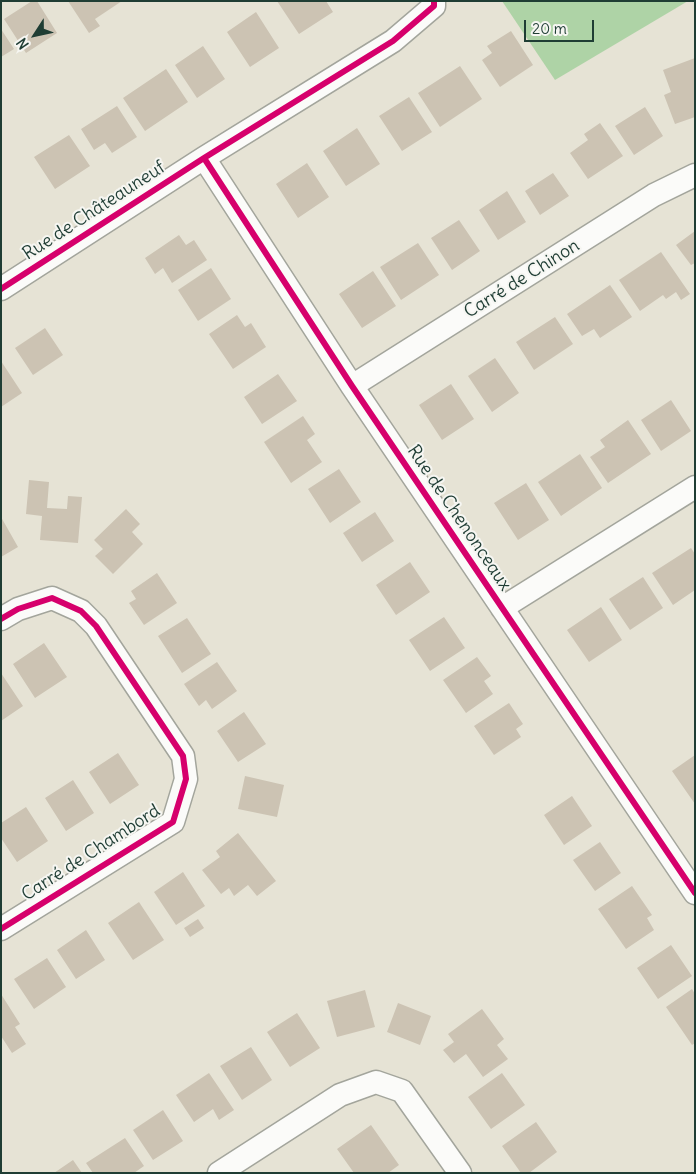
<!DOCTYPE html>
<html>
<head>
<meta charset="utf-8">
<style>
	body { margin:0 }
	#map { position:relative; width:696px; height:1174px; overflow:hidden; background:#e6e3d5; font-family:Delius,sans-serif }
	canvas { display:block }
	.frame { position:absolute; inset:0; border:2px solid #1f3d34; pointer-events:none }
	.north { position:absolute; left:10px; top:10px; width:50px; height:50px; -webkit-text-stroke:4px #f6f6f2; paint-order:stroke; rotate:235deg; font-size:14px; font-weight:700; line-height:20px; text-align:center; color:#1f3d34 }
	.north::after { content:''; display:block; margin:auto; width:18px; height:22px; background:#1f3d34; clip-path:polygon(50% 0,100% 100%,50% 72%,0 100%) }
	.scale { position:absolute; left:524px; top:20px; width:70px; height:22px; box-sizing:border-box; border:2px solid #1f3d34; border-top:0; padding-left:6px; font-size:15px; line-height:18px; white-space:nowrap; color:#1f3d34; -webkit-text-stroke:4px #f6f6f2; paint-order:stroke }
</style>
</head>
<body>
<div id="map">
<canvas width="696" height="1174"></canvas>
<div class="frame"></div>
<div class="north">N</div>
<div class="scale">20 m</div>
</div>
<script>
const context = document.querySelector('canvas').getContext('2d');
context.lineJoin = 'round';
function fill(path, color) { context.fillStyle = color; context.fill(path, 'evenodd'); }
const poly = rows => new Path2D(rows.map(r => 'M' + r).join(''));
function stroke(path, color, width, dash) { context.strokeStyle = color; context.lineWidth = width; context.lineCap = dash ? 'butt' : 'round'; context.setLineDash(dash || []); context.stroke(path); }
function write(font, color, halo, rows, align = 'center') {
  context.font = font + ' Delius,sans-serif'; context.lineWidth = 4; context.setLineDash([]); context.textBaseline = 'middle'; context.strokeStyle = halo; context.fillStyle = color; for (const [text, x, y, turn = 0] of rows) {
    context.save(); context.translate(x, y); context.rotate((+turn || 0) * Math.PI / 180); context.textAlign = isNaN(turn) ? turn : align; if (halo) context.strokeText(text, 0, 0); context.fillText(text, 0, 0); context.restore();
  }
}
fill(poly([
	[502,1,688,1,555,80]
]), '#aed3a6');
fill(poly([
	[32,1,37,1,57,33,26,53,4,19],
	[68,1,122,1,95,19,100,26,89,33],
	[277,1,326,1,333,12,299,34],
	[256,12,279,48,250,67,227,32],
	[1,29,14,49,1,57],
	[511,31,533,65,500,87,482,60,492,53,487,46],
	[203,46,225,79,197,98,175,65],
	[695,58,695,117,675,124,664,95,671,92,663,70],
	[460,66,482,99,440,127,418,93],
	[166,69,188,102,145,131,123,98],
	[409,97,432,132,402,151,379,116],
	[117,106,137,137,112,153,105,143,94,150,81,129],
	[645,107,663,136,634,155,615,126],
	[600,123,623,156,588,179,570,153,588,140,584,134],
	[357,128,380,164,346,186,323,151],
	[69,135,90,166,55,189,34,157],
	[307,163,329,197,298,218,276,184],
	[553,173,569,196,540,215,525,191],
	[507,191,526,222,498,240,479,210],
	[459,220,480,251,452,270,431,238],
	[695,231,695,263,691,265,676,245],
	[179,235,186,245,194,240,207,260,172,283,163,268,155,274,145,258],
	[418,243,439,275,401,300,380,267],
	[661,252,690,294,681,300,676,292,666,299,663,295,640,311,619,280],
	[211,268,231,299,198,321,178,290],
	[373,271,396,306,362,328,339,294],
	[610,285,632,317,600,338,594,329,582,336,567,314],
	[237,315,245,327,251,323,266,347,233,369,209,334],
	[555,317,573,344,534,370,516,342],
	[45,328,63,355,33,375,15,348],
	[495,358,519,393,492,412,468,376],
	[1,361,22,393,1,407],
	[278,374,297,401,262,424,244,397],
	[451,384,474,419,442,440,419,405],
	[671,400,691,431,661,451,641,420],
	[303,416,315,434,307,440,322,462,291,483,264,442],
	[628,420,651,454,608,483,590,457,605,447,600,440],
	[580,454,602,488,561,516,538,482],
	[339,469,361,502,330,523,308,489],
	[29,480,49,482,47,508,67,509,68,496,82,497,78,543,40,540,42,516,26,514],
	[526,483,549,520,518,540,494,503],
	[126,509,140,524,132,532,143,544,113,574,95,556,103,549,94,540],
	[375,512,394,541,362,562,343,533],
	[1,517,18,547,1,557],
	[691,548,695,554,695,590,673,605,652,573],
	[410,562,430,592,396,615,376,585],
	[157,573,177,603,144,625,129,603,136,599,131,591],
	[643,577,663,608,630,630,609,599],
	[601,607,622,640,589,662,567,630],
	[444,617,465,648,430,671,409,640],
	[187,618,211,654,182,673,158,636],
	[44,643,67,677,35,698,13,664],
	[477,657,491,676,484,681,493,694,466,713,443,680],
	[217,662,237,691,212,709,206,700,199,706,184,684],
	[1,673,23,706,1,721],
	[509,703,523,724,516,729,521,737,494,755,474,726],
	[244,712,266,744,238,762,217,731],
	[118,753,139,785,110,804,89,772],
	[695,755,695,804,672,771],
	[245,776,284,785,277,817,238,809],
	[73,780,94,813,66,831,45,798],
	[572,796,592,826,564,845,544,815],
	[26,807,48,841,17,862,1,838,1,823],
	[238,833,276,881,257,896,248,885,234,896,229,888,221,894,202,870,220,857,216,851],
	[600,842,621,873,595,891,573,860],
	[183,872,205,906,176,925,154,892],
	[632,886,652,915,647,918,654,930,626,949,598,909],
	[139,902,164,940,133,960,108,923],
	[198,919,204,928,190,937,184,928],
	[86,930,105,960,76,979,57,950],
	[671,945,692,976,658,999,637,968],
	[47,958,66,987,34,1009,14,979],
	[692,989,695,994,695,1043,692,1045,666,1007],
	[365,990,375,1027,337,1037,327,1001],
	[1,994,20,1024,15,1027,26,1044,12,1053,1,1036],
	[398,1003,431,1016,420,1045,387,1032],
	[482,1009,504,1039,497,1045,508,1059,483,1077,466,1054,454,1063,443,1050,454,1042,448,1034],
	[297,1013,320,1048,290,1067,267,1032],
	[251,1047,272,1080,242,1100,220,1066],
	[209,1073,234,1110,219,1120,213,1109,194,1122,176,1095],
	[502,1073,525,1105,491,1129,468,1097],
	[163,1110,183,1141,153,1160,133,1130],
	[536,1122,557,1152,529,1173,521,1173,502,1146],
	[371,1125,399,1165,388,1173,354,1173,337,1149],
	[125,1138,144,1166,134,1173,93,1173,86,1163],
	[73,1160,82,1173,54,1173]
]), '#ccc3b3');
const minor = poly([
	[204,158,352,386,695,893],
	[1,289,204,158,393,41,434,6,434,1],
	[352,386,654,195,695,175],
	[502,608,695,487],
	[1,619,18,609,52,598,81,611,96,626,183,756,186,779,173,822,1,929],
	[219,1173,340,1095,376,1082,402,1091,460,1173]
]);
stroke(minor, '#a3a59c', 25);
stroke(minor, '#fbfbf9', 22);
stroke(poly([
	[204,158,352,386,695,893],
	[1,289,204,158,393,41,434,6,434,1],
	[1,619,18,609,52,598,81,611,96,626,183,756,186,779,173,822,1,929]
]), '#d6006c', 6);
write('18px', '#1f3d34', '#f6f6f2', [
	["Rue de Châteauneuf",94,211,-33],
	["Carré de Chinon",522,279,-32],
	["Rue de Chenonceaux",459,518,56],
	["Carré de Chambord",91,853,-33]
]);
</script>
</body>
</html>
